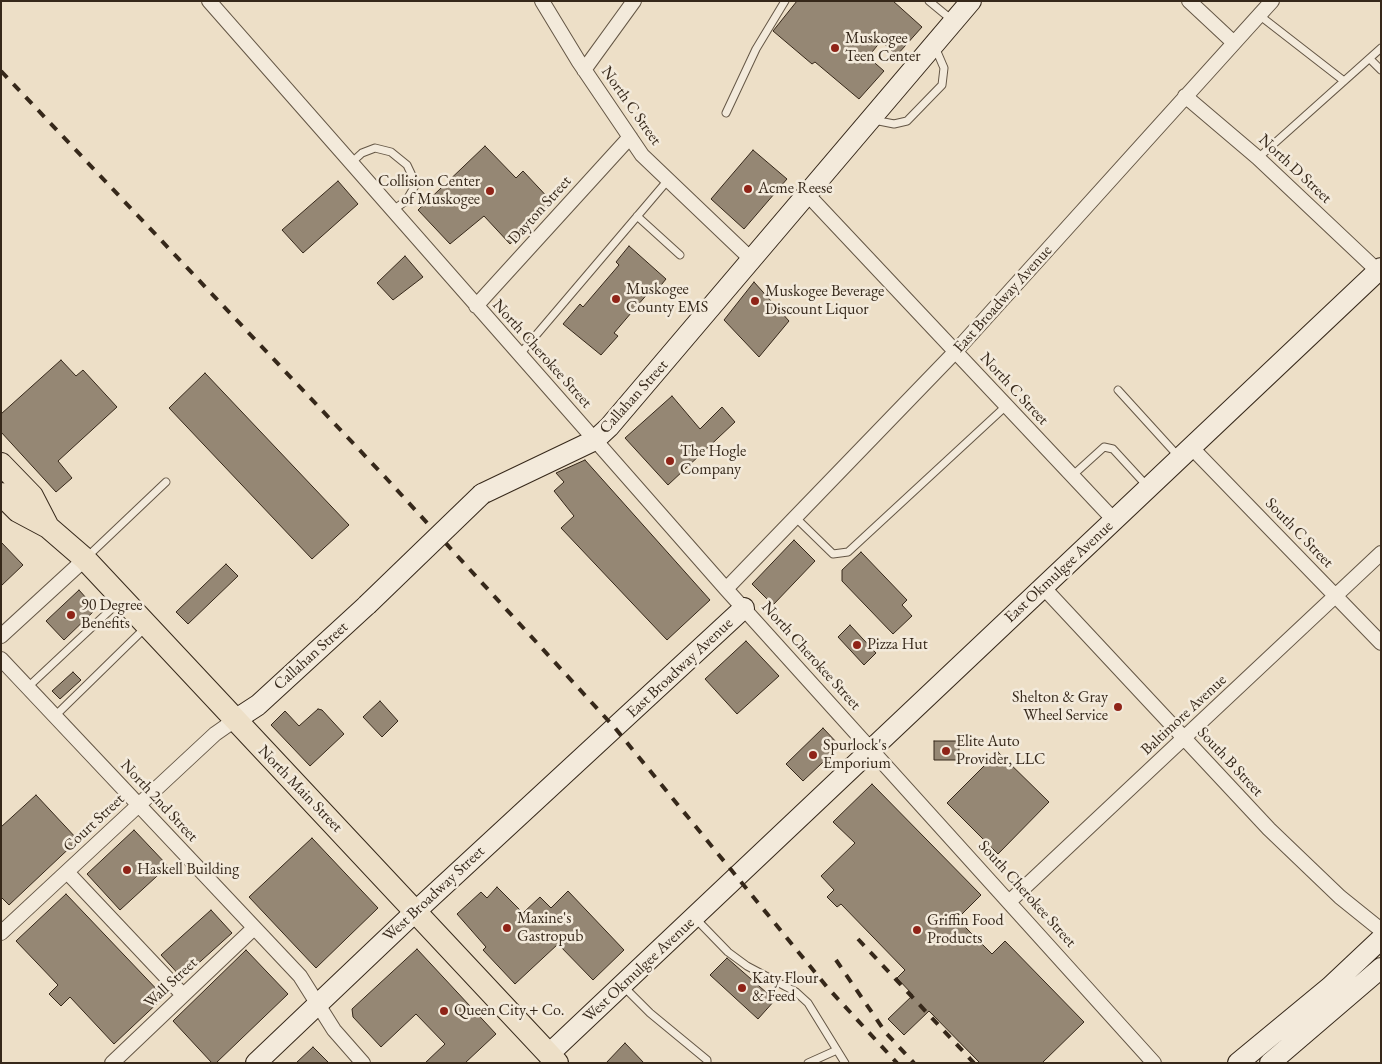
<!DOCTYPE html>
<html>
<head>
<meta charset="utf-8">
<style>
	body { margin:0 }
	#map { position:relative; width:1382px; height:1064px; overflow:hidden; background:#eddfc7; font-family:"EB Garamond",serif }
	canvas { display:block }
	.frame { position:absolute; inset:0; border:2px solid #36281a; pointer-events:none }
</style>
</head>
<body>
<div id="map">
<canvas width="1382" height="1064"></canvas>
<div class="frame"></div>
</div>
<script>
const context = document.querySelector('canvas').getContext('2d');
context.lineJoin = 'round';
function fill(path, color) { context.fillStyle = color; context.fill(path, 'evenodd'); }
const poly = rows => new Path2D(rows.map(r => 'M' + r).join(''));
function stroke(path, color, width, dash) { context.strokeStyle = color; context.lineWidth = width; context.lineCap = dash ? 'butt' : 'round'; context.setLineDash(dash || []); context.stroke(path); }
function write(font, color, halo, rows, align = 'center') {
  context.font = font + ' "EB Garamond",serif'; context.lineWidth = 5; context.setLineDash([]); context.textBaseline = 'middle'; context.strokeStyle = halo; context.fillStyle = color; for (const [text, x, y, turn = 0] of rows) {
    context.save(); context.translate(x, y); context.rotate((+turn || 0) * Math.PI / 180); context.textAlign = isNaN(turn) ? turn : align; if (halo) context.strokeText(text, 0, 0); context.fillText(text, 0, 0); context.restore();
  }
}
const building = poly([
	[797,1,893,1,922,27,897,55,881,41,868,57,884,71,859,99,815,62,812,64,773,31,797,1],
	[485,146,516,178,523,171,553,203,510,244,484,216,450,244,418,210,485,146],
	[753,150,787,179,744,229,711,199,753,150],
	[338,181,358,204,303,253,282,230,338,181],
	[629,246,666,279,653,295,649,292,614,333,618,336,601,355,563,324,580,304,583,307,619,265,616,262,629,246],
	[405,256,423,277,393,300,377,283,405,256],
	[754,282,789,321,759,357,724,320,754,282],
	[61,360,76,376,83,370,117,407,58,461,72,478,56,492,1,432,1,414,61,360],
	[205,373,349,525,312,559,169,408,205,373],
	[672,396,700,429,722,407,735,422,668,485,625,438,672,396],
	[585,460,710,600,667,640,561,528,574,516,554,491,564,482,556,473,585,460],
	[794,540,815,561,773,605,752,584,794,540],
	[1,542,23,565,1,586,1,542],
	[861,552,907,600,902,605,912,616,893,634,842,581,842,570,861,552],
	[226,564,238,576,188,624,176,612,226,564],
	[79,590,96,609,64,640,46,621,79,590],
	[850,625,876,653,864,665,838,637,850,625],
	[746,641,779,676,737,714,705,679,746,641],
	[73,672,81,680,60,699,52,691,73,672],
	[380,701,398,721,382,737,363,717,380,701],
	[318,709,322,710,344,734,310,766,271,725,285,711,299,726,318,709],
	[823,728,840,746,803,781,786,764,823,728],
	[934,741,959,741,959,760,934,760,934,741],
	[998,752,1049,802,998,854,947,803,998,752],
	[872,784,981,895,957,919,992,954,1005,941,1084,1022,1042,1063,980,1063,929,1011,904,1035,888,1019,913,995,897,978,905,970,841,904,837,907,827,897,834,890,821,876,855,843,833,822,872,784],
	[36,795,78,840,9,905,1,897,1,827,36,795],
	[134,830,168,866,120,910,87,874,134,830],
	[312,838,378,908,316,968,249,897,312,838],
	[497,887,523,913,540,897,551,908,568,891,624,950,593,980,558,944,515,984,483,950,486,947,457,914,481,892,487,898,497,887],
	[66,894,164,997,114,1044,70,997,61,1006,49,994,58,985,16,941,66,894],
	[211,910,232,933,182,978,161,955,211,910],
	[417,949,496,1034,465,1063,425,1063,445,1044,416,1014,381,1047,353,1017,352,1009,417,949],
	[246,950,288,994,216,1063,212,1063,173,1021,246,950],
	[727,958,775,1000,758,1019,710,975,727,958],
	[625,1043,644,1063,606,1063,625,1043],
	[313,1047,329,1063,296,1063,313,1047]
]);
fill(building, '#958774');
stroke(building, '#36281a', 1);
const lane = poly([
	[929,1,952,20],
	[1259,15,1344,81],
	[1370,59,1381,70],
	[726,113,756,49,785,1],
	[874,120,894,124,907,121,942,85,944,68,935,47],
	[1258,158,1381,48],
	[351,163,362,153,375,148,391,152,407,165,416,184,406,201,393,210],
	[637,216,680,255],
	[520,354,668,180],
	[1118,390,1179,457],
	[1072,476,1104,447,1113,449,1147,486],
	[795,517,833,554,848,552,1006,406],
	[87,557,166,482],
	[28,687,121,600],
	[55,716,145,628],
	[695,918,728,952,747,966,796,992,808,1003,845,1063],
	[623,986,650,1013,707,1060,707,1063],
	[808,1063,837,1050]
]);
const street = poly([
	[209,1,726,589,1154,1063],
	[542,1,579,62,642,155,752,260],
	[1189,1,1234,43],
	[584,70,634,1],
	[1185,96,1258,158,1381,274],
	[807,194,1114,520],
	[476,306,630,137],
	[1192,448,1381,643],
	[1043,587,1269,829,1340,897,1381,930],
	[726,589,955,352,1272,1],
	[1,636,85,559],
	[1,659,300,976,334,1030,363,1063],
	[67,872,183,995],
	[1010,901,1381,553],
	[1,933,215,734,235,720],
	[112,1063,254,928]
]);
const secondary = poly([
	[482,494,595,440,609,427,971,1],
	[235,720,258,705,367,605],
	[549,1054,1381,268],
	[256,1063,416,911,744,608],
	[1238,1063,1330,987,1381,939],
	[1270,1063,1381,968]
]);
const primary = poly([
	[1,464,32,496,48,527],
	[1,494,18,511,48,527,85,559,557,1063]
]);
stroke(lane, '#645645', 9);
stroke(street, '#645645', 16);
stroke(secondary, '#36281a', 22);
stroke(primary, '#36281a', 24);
stroke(lane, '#f3eadb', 7);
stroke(street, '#f3eadb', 14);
stroke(secondary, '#f3eadb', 20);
stroke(primary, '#eddfc7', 22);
stroke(poly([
	[1,71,386,478,615,728,827,987,897,1063],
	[858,939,974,1063],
	[836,960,886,1033,914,1063]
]), '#36281a', 4, [9, 9]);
const secondaryBridge = poly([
	[367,605,482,494]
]);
stroke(secondaryBridge, '#36281a', 22, []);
stroke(secondaryBridge, '#f3eadb', 20);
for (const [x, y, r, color] of [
	[835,48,5,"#8f2418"],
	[748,189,5,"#8f2418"],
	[490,191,5,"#8f2418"],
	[616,299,5,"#8f2418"],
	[755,301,5,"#8f2418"],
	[670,461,5,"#8f2418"],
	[71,615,5,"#8f2418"],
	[857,645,5,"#8f2418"],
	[1118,707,5,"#8f2418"],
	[946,751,5,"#8f2418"],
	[813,755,5,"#8f2418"],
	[127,870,5,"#8f2418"],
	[507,928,5,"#8f2418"],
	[917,930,5,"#8f2418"],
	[742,988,5,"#8f2418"],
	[444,1011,5,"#8f2418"]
]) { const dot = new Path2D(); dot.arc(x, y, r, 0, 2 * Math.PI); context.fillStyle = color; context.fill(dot); stroke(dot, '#f3eadb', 2); }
write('16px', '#36281a', '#f3eadb', [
	["Muskogee",845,39],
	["Teen Center",845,57],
	["Collision Center",480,182,"right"],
	["of Muskogee",480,200,"right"],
	["Acme Reese",758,189],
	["Muskogee",626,290],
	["County EMS",626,308],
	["Muskogee Beverage",765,292],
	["Discount Liquor",765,310],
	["The Hogle",680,452],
	["Company",680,470],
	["90 Degree",81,606],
	["Benefits",81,624],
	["Pizza Hut",867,645],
	["Shelton & Gray",1108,698,"right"],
	["Wheel Service",1108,716,"right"],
	["Elite Auto",956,742],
	["Provider, LLC",956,760],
	["Spurlock's",823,746],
	["Emporium",823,764],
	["Haskell Building",137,870],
	["Maxine's",517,919],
	["Gastropub",517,937],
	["Griffin Food",927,921],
	["Products",927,939],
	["Katy Flour",752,979],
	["& Feed",752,997],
	["Queen City + Co.",454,1011]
], 'left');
write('16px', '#36281a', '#f3eadb', [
	["North C Street",631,106,55],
	["North D Street",1295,169,43],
	["Dayton Street",540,210,-48],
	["East Broadway Avenue",1003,299,-48],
	["North Cherokee Street",542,354,48],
	["North C Street",1014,389,47],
	["Callahan Street",634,397,-48],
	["South C Street",1299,533,46],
	["East Okmulgee Avenue",1059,572,-43],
	["Callahan Street",311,656,-42],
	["North Cherokee Street",811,656,48],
	["East Broadway Avenue",680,668,-43],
	["Baltimore Avenue",1184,715,-43],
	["South B Street",1230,762,47],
	["North Main Street",300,789,46],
	["North 2nd Street",159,801,47],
	["Court Street",94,823,-43],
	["West Broadway Street",434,894,-43],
	["South Cherokee Street",1027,894,48],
	["West Okmulgee Avenue",639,970,-43],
	["Wall Street",171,983,-43]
]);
</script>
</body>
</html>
